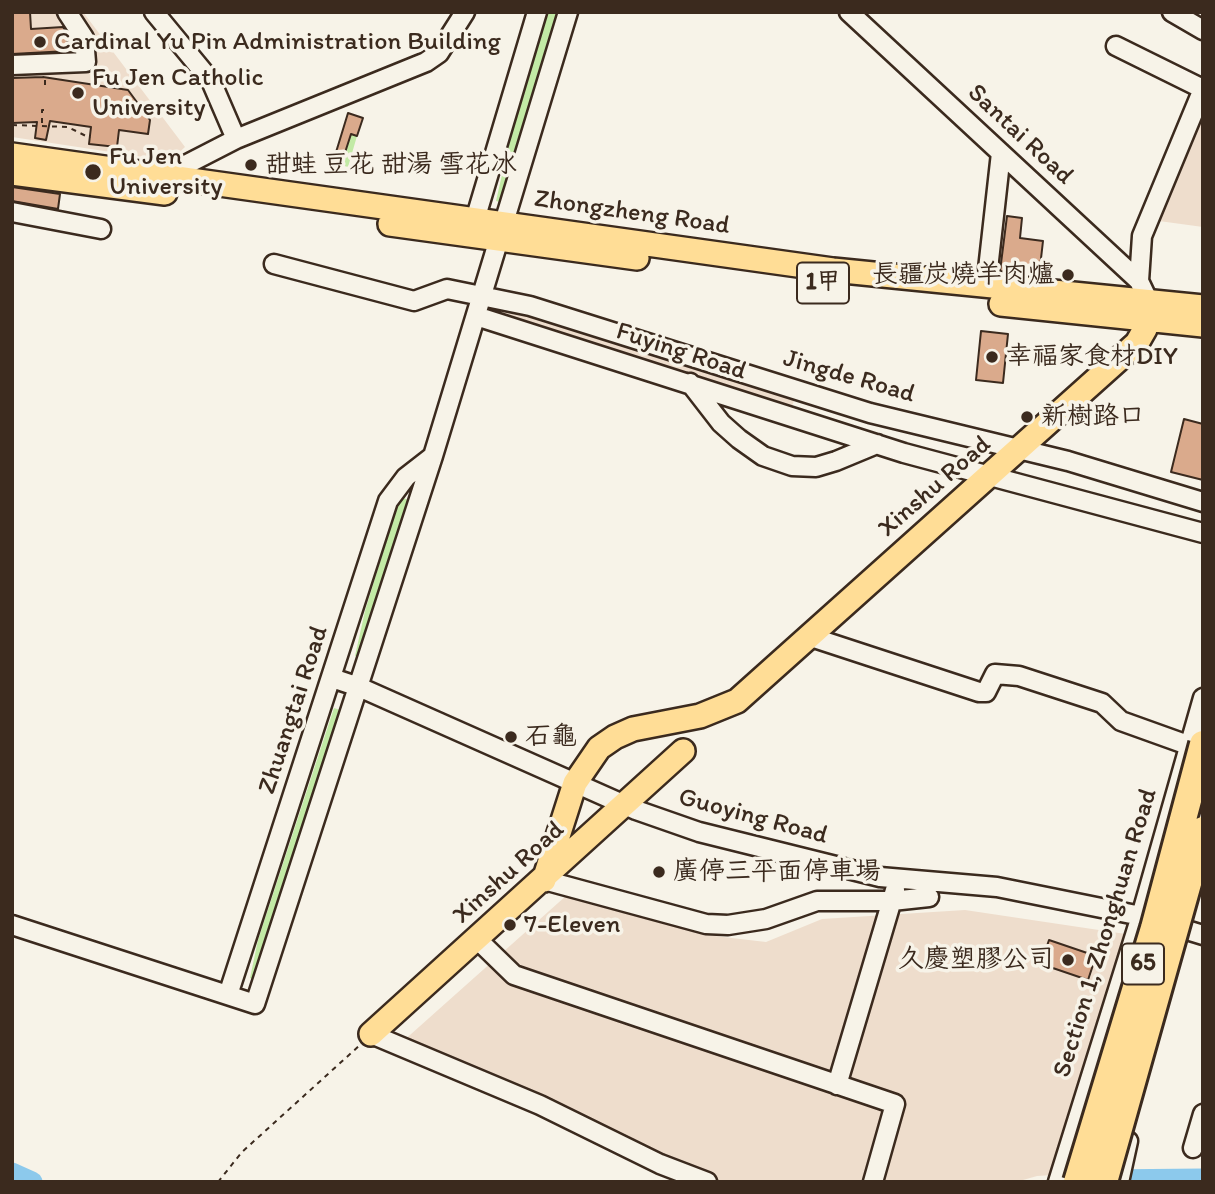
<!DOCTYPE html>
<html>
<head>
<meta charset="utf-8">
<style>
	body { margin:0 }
	#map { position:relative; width:1215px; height:1194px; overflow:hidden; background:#f7f3e8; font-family:Itim,sans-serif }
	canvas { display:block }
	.frame { position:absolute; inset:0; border:14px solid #3b2a1e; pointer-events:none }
</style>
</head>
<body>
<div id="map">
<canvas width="1215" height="1194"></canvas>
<div class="frame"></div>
</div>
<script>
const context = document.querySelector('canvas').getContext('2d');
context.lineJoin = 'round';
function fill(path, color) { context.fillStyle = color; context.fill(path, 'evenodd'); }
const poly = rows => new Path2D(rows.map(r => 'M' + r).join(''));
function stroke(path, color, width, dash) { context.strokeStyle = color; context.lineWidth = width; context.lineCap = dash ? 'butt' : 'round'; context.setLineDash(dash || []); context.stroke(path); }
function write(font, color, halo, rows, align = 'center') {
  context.font = font + ' Itim,"LXGW WenKai TC",sans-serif'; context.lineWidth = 7; context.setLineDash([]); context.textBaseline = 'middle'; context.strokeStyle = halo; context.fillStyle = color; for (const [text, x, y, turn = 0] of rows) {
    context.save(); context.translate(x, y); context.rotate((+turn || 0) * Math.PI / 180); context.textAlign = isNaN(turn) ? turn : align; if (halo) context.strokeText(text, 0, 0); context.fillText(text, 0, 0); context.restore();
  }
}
fill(poly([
	[12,12,83,12,185,147,170,161,12,137],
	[1203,107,1203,227,1159,221,1171,174],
	[500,304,796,396,792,406,498,316],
	[567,895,706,935,766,942,822,919,965,910,1139,936,1069,1174,1037,1176,1016,1182,720,1182,401,1043]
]), '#edc');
fill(poly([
	[548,12,557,12,500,202,496,201,512,131],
	[351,134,357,136,348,167,341,165],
	[400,497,409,500,359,657,355,656,365,611],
	[334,708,343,711,254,980,250,978,258,940]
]), '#c2eaa5');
stroke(poly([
	[12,1173,32,1182],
	[1100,1180,1203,1179]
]), '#8cc9ec', 21);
const building = poly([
	[12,12,30,12,31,29,63,27,67,33,68,51,12,54,12,12],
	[43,77,128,90,150,120,148,134,119,130,117,147,89,144,91,127,50,121,46,140,35,138,37,122,12,123,12,78,43,77],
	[348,113,363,118,357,136,351,134,341,165,333,162,348,113],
	[12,187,60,194,58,209,12,201,12,187],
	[1007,216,1022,218,1020,238,1043,241,1039,276,1000,271,1007,216],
	[981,331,1008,334,1003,383,976,380,981,331],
	[1184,419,1203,424,1203,480,1171,472,1184,419],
	[1049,940,1096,956,1088,980,1041,964,1049,940]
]);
fill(building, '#daaa8c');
stroke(building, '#3b2a1e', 2);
const minor = poly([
	[154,12,211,81,236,139],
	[849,12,1139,281,1149,302],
	[1172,12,1203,30],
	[1116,46,1203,89,1142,236,1139,281],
	[12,65,86,62,84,38,67,12],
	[164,176,236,139,426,62,439,53,465,12],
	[12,212,101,229],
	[472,230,537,12],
	[274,264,414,301,447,289,530,306,870,413,1068,461,1203,502],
	[986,287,1001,153],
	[476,316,904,453,1203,533],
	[690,383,721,423,739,439,763,456,792,466,816,467,836,461,877,444],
	[808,636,979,692,986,692,995,674,1019,676,1102,703,1121,721,1199,749],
	[332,678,359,687,636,810,699,832,880,877,997,887,1141,916,1203,935],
	[544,880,706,924,728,925,766,919,817,901,892,901,929,897],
	[12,925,255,1004,433,456,568,12],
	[478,940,514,975,895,1104,873,1182],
	[228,995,388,501,406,477,433,456],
	[371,1034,540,1105,660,1164,707,1182],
	[837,1085,895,890],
	[1193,1148,1203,1114],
	[1058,1182,1141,916,1203,698],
	[1119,1182,1128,1141]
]);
const major = poly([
	[12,155,833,270,1203,307],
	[12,173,165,193],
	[390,224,637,258],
	[1001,304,1203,325],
	[544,880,575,783,599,748,615,737,633,729,700,716,737,701,1137,343,1145,329,1149,305],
	[371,1034,683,751]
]);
stroke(minor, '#3b2a1e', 23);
stroke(major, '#3b2a1e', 28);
stroke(poly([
	[45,85,45,80,48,80],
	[42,123,42,110,45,110],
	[12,125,68,127,90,138],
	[218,1182,242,1152,360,1045]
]), '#3b2a1e', 2, [5, 5]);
stroke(minor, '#f7f3e8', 18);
stroke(major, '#ffdd96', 23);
const highwayBridge = poly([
	[1077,1182,1154,928,1203,744],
	[1104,1182,1203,830]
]);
stroke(highwayBridge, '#3b2a1e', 32, []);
stroke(highwayBridge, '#ffdd96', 26);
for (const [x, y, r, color] of [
	[40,42,7,"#3b2a1e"],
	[78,93,7,"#3b2a1e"],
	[251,165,7,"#3b2a1e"],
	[93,172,9,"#3b2a1e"],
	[1068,275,7,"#3b2a1e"],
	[992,357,7,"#3b2a1e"],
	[1027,417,7,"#3b2a1e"],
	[511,737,7,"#3b2a1e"],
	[659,872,7,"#3b2a1e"],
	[510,925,7,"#3b2a1e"],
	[1068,960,7,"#3b2a1e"]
]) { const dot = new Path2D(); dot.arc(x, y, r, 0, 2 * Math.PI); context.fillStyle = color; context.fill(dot); stroke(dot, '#f7f3e8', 2.5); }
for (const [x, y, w] of [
	[823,283,52],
	[1143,964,42]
]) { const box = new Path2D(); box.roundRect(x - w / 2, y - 20.5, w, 41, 5); context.fillStyle = '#f7f3e8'; context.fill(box); stroke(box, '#3b2a1e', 2); }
write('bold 24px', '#3b2a1e', null, [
	["1甲",823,283],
	["65",1143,964]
]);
write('26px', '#3b2a1e', '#f7f3e8', [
	["Cardinal Yu Pin Administration Building",54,42],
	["Fu Jen Catholic",92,78],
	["University",92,108],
	["Fu Jen",109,157],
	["University",109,187],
	["甜蛙 豆花 甜湯 雪花冰",265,165],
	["長疆炭燒羊肉爐",1054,275,"right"],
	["幸福家食材DIY",1006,357],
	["新樹路口",1041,417],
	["石龜",525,737],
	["廣停三平面停車場",673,872],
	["7-Eleven",524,925],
	["久慶塑膠公司",1054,960,"right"]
], 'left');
write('26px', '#3b2a1e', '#f7f3e8', [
	["Santai Road",1020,135,43],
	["Zhongzheng Road",632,213,8],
	["Fuying Road",681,352,18],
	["Jingde Road",849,377,16],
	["Xinshu Road",935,487,-41],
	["Zhuangtai Road",294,710,-72],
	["Guoying Road",753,817,15],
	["Xinshu Road",509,873,-42],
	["Section 1, Zhonghuan Road",1106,933,-73]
]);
</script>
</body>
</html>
